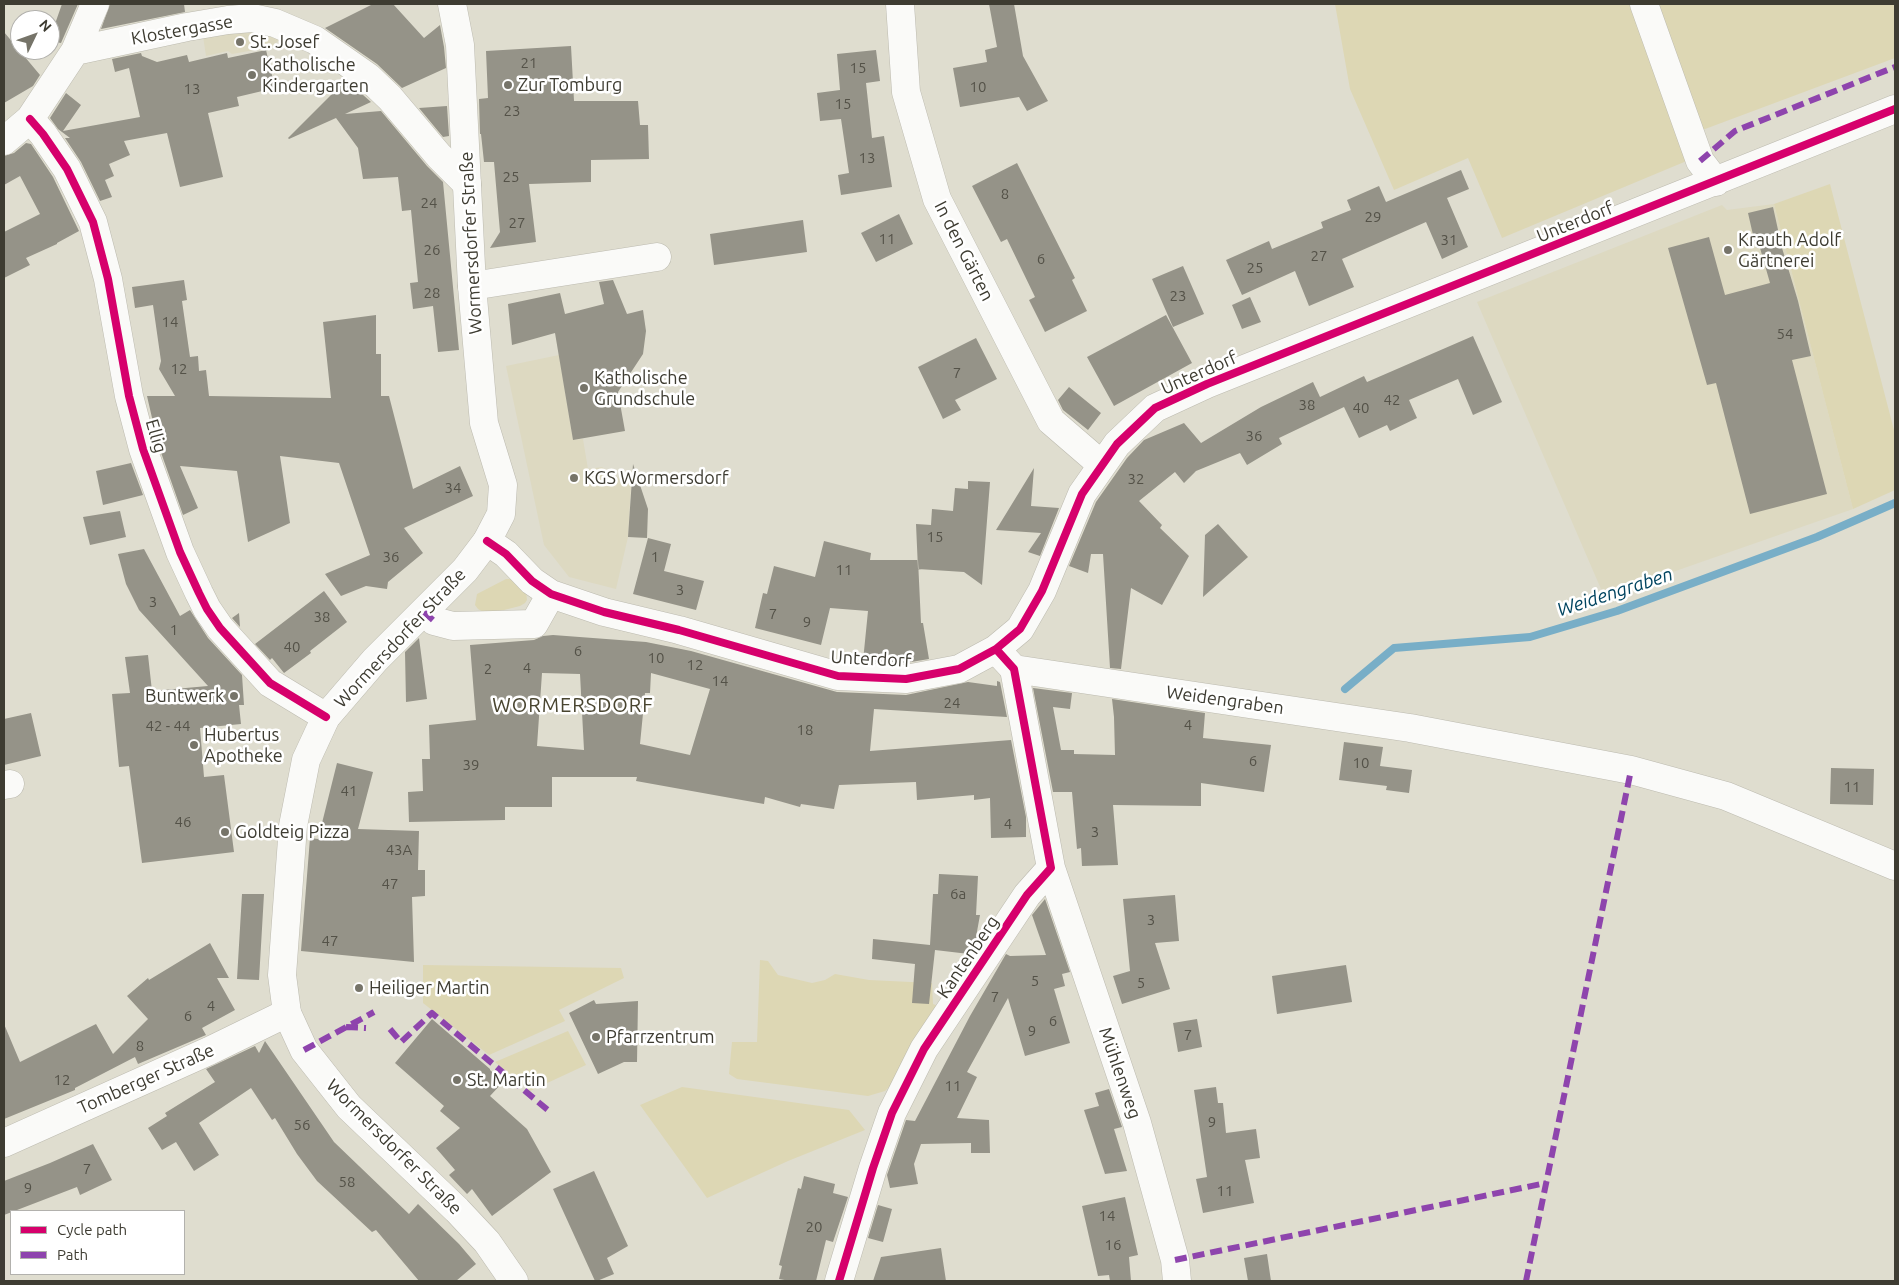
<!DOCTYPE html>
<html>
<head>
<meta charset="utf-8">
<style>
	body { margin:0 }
	#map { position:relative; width:1899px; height:1285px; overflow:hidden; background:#dfddcf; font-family:Ubuntu,sans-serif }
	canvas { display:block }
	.frame { position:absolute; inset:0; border:5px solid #3e3c32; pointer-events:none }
	.legend { position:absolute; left:10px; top:1210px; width:175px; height:65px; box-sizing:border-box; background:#fff; border:1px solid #b2b1ad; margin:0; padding:6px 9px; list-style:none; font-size:15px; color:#3e3c32 }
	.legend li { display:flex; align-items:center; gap:10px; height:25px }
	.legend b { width:25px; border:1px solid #b2b1ad }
	.north { position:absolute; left:10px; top:10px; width:50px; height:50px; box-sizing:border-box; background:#fff; border:1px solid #b2b1ad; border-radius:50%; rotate:48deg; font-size:14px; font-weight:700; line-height:20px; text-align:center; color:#3e3c32 }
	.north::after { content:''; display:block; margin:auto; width:18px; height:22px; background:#767469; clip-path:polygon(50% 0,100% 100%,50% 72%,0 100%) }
</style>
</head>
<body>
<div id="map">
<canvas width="1899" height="1285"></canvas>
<div class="frame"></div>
<ul class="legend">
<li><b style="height:6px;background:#d6006c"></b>Cycle path</li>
<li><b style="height:6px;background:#8e44ad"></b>Path</li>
</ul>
<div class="north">N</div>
</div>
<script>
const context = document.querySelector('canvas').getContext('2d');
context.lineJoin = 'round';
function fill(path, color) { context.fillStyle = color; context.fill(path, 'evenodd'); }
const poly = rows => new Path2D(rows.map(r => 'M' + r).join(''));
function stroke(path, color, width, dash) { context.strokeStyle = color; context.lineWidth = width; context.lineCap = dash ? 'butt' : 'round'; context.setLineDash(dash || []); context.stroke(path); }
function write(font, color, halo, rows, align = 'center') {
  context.font = font + ' Ubuntu,sans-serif'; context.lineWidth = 5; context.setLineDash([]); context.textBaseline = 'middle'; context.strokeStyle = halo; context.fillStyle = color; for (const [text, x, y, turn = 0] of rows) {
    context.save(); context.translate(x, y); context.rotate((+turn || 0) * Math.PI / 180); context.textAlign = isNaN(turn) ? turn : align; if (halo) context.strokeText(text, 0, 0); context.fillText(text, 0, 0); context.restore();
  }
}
fill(poly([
	[249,28,284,36,271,47,232,54,228,51,206,56,203,36],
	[1774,204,1853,509,1604,596,1477,302,1722,205,1727,210],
	[559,355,573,440,583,439,588,469,602,467,631,486,628,537,616,589,569,577,544,545,506,366]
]), '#ddd9c1');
fill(poly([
	[1335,4,1895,4,1895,58,1681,138,1689,160,1502,238,1468,158,1394,190,1350,89],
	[1830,184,1895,434,1895,490,1853,509,1774,204],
	[506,579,511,579,526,591,527,600,525,603,520,606,492,613,483,612,478,609,475,605,477,594],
	[760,960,768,961,778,975,812,983,825,980,835,974,869,980,932,983,933,1004,938,1006,928,1018,890,1086,885,1091,868,1096,737,1079,729,1074,732,1042,757,1042],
	[423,965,621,968,624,978,559,1010,565,1021,489,1055,423,1003],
	[568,1031,586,1065,530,1091,495,1062],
	[682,1087,849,1110,865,1130,788,1161,707,1198,640,1105]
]), '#ddd7b4');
stroke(poly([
	[1345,689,1394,648,1530,637,1617,611,1817,537,1895,503]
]), '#78aec7', 8);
fill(poly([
	[62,4,78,4,61,43,50,41,50,38],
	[110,4,184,4,185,12,101,29],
	[373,4,393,4,424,38,440,25,444,47,446,68,402,88,377,64,325,28],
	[989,4,1014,4,1023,56,1048,101,1027,111,1019,97,960,107,953,68,987,62,985,50,997,47],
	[4,32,40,75,33,86,4,103],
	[571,46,574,101,638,101,640,125,648,125,649,159,591,160,591,182,529,184,536,242,490,248,500,232,494,162,484,162,481,134,480,134,479,99,488,98,486,51],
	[266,50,275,88,237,97,239,106,208,113,223,177,180,187,167,133,124,141,130,155,109,164,114,176,105,180,112,197,100,201,81,162,65,138,70,138,58,129,50,118,66,93,81,105,63,131,140,117,129,68,115,72,112,59,141,53,142,56,157,62,187,55,189,62,227,53,228,58],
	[876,50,880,81,866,83,872,138,884,136,892,187,841,195,838,175,849,173,841,119,820,121,817,93,840,90,837,54],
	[346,80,371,102,345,114,381,111,427,166,443,182,459,350,438,352,433,306,413,309,410,283,418,282,411,210,402,211,398,177,363,179,358,148,336,118,289,139,288,138],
	[447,106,449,136,443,137,419,108],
	[26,143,31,144,53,177,79,231,57,243,57,244,26,258,30,265,4,278,4,232,40,214,20,176,4,185,4,156,14,153],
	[1017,163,1075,278,1072,280,1087,311,1045,332,1029,300,1035,297,1007,239,1001,242,972,186],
	[1461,170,1469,189,1447,198,1468,247,1442,259,1426,222,1342,259,1354,287,1309,306,1295,271,1242,295,1226,260,1269,241,1272,249,1323,228,1321,222,1351,210,1347,200,1379,186,1386,202],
	[1773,207,1782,248,1798,301,1811,356,1792,360,1827,494,1750,514,1716,383,1707,385,1668,248,1709,237,1725,295,1770,283,1760,248,1756,248,1748,213],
	[899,214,913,244,876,262,861,233],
	[803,220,807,252,714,265,710,234],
	[1183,266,1204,314,1173,327,1152,279],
	[184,280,187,300,182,301,190,357,198,356,199,371,206,370,209,396,331,398,323,322,376,315,376,354,381,354,381,396,389,396,413,489,460,466,473,496,404,528,423,553,388,582,387,589,366,586,341,596,325,574,370,555,339,463,280,456,290,523,248,542,237,471,180,466,198,508,183,515,158,444,147,396,175,396,159,369,161,361,153,305,135,308,132,287],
	[613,280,627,314,643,310,646,331,643,354,618,392,625,431,573,440,555,333,512,345,508,304,560,293,565,314,604,304,599,282],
	[1250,297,1261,322,1242,329,1232,305],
	[1166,315,1192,363,1114,406,1087,357],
	[1473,336,1502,402,1473,415,1458,379,1409,400,1417,418,1390,431,1387,425,1359,438,1344,407,1279,438,1282,444,1247,465,1240,453,1196,471,1184,483,1175,472,1139,501,1162,525,1160,528,1189,556,1162,605,1131,588,1121,669,1110,668,1103,554,1091,554,1088,573,1069,566,1096,502,1127,458,1144,440,1184,423,1201,443,1261,407,1313,382,1320,397,1364,376,1367,382],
	[976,338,997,379,955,400,961,410,943,419,918,367],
	[1069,387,1101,413,1088,430,1063,410,1058,400],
	[131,463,143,495,103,505,96,471],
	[633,464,648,509,647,538,628,537],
	[1034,468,1031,506,1059,508,1040,556,1028,552,1041,533,996,530],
	[968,481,990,482,982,585,964,572,918,569,916,524,931,525,932,509,953,511,955,488,968,489],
	[120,511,126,537,90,545,83,517],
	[1218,524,1248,557,1203,597,1205,535],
	[648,538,671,544,664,571,704,581,696,610,633,594],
	[824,541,871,553,870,560,918,560,921,623,923,623,929,659,905,663,863,661,868,611,830,608,821,645,755,628,763,593,767,594,774,566,815,577],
	[144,549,180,616,190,610,208,638,242,675,244,705,239,705,241,724,200,728,204,777,224,775,234,852,142,863,129,766,119,767,112,694,130,693,125,657,148,655,152,691,208,686,139,610,126,584,118,554],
	[324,591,347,622,310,651,311,653,284,673,272,658,270,660,255,644],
	[239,613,240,627,232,618],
	[553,635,646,642,691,651,837,692,906,695,968,682,997,686,997,681,1000,682,1007,717,874,709,870,751,1011,740,1026,817,1026,837,991,838,990,798,974,800,974,795,917,800,916,782,839,785,834,809,801,804,800,807,765,797,764,804,636,781,637,777,552,777,552,807,505,807,505,820,409,822,408,792,423,791,422,759,430,759,429,725,476,720,470,645,534,640,543,636],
	[542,673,580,674,584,750,537,746],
	[651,673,710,689,690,755,640,744,645,693,650,693],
	[419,638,427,699,406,702,405,652],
	[1033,688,1072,693,1070,709,1053,707,1061,750,1074,750,1074,754,1115,755,1114,717,1112,699,1205,713,1203,738,1271,745,1264,792,1201,783,1201,806,1113,805,1118,865,1082,866,1081,848,1077,849,1072,792,1053,792],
	[31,713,41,756,4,765,4,719],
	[1344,742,1383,747,1380,766,1412,770,1409,793,1386,790,1387,786,1339,780],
	[337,763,373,772,358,829,419,831,418,870,425,870,425,896,412,897,414,962,301,951,310,838,318,839],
	[1831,768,1874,769,1873,805,1830,804],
	[939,874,978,876,976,915,980,915,976,937,979,939,969,954,935,950,929,1004,912,1003,915,964,872,959,873,939,930,945,933,894,938,894],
	[242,894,264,894,259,980,237,979],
	[1175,895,1179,941,1155,943,1170,989,1122,1004,1113,976,1130,971,1123,899],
	[1045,899,1070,972,1062,974,1065,986,1054,989,1070,1043,1025,1056,1008,998,967,1072,977,1077,957,1118,989,1120,990,1153,971,1153,971,1143,921,1144,914,1164,918,1184,890,1188,887,1175,906,1120,915,1121,970,1016,1006,954,1010,956,1046,955,1032,915],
	[210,943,229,978,217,978,235,1010,202,1028,206,1035,138,1064,135,1057,75,1088,75,1090,4,1119,4,1024,20,1062,96,1024,113,1054,148,1019,127,996,148,978,149,980],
	[1346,965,1352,1002,1277,1014,1272,976],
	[594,1000,596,1004,638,1001,637,1062,624,1062,598,1074,569,1013],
	[432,1019,490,1069,490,1070,503,1082,490,1096,527,1129,551,1172,492,1216,472,1189,467,1194,449,1175,455,1170,436,1148,460,1128,440,1111,444,1106,395,1063],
	[1197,1019,1202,1047,1178,1052,1173,1023],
	[265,1041,334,1142,409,1214,418,1204,459,1244,476,1264,456,1281,419,1281,376,1230,372,1232,317,1181,297,1154,275,1118,272,1120,251,1088,199,1123,219,1155,194,1171,176,1142,162,1150,148,1128,167,1116,165,1113,215,1082,206,1069,255,1046,259,1053],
	[1216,1087,1218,1103,1223,1103,1226,1133,1256,1129,1260,1158,1245,1160,1254,1203,1203,1213,1196,1179,1207,1177,1194,1090],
	[1109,1089,1122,1127,1114,1129,1127,1171,1105,1174,1084,1110,1099,1106,1095,1093],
	[93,1144,112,1180,80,1195,77,1187,4,1215,4,1181,50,1163],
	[594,1171,628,1246,607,1258,614,1274,597,1281,595,1281,553,1189],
	[804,1176,835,1184,833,1193,848,1197,833,1242,826,1240,816,1281,790,1281,779,1279,782,1266,779,1265,798,1188,801,1189],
	[1125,1197,1138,1255,1129,1257,1131,1281,1110,1281,1109,1275,1098,1276,1082,1206],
	[878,1205,892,1209,883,1242,868,1238],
	[941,1248,946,1281,873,1281,881,1257],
	[1267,1254,1271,1281,1248,1281,1244,1258]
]), '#959388');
const minor = poly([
	[900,4,906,92,937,199,1051,421,1102,465],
	[1644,4,1700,161,1716,182],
	[75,51,187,27,228,20,252,18,275,23,315,40,368,77,390,98,439,156,467,184],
	[30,119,43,134,67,169,93,222,108,279,129,396,143,449,180,552,199,593,207,609,220,628,270,683,326,717],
	[4,141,30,119,75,51,95,4],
	[472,286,657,257],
	[487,541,506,554,532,581,551,594,604,612,679,630,838,676,906,679,959,669,996,649,1020,629,1042,591,1082,494,1117,444,1155,408,1207,384,1895,109],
	[434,621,453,626,534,624,551,594],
	[1002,656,1014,669,1051,868,1137,1123,1175,1260,1177,1281],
	[1014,669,1410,728,1631,770,1726,796,1895,866],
	[4,785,10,784],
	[4,1143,209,1051,287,1013],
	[839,1281,873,1168,892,1113,924,1049,1027,895,1051,868]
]);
const major = poly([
	[452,4,460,45,472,286,484,423,503,485,501,514,487,541,465,570,375,660,326,717,306,760,293,826,282,975,287,1013,304,1050,349,1107,457,1210,487,1242,514,1281]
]);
stroke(minor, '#bcbaaf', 29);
stroke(major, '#bcbaaf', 29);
stroke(minor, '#fafaf8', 28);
stroke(major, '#fafaf8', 28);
stroke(poly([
	[1700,161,1735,131,1895,67],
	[424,612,434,621],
	[346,1027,366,1028],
	[390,1029,401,1042,432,1013,549,1111],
	[304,1050,374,1012],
	[1175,1260,1546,1183],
	[1526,1281,1631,770]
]), '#8e44ad', 6, [12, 6]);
stroke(poly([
	[30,119,43,134,67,169,93,222,108,279,129,396,143,449,180,552,199,593,207,609,220,628,270,683,326,717],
	[487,541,506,554,532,581,551,594,604,612,679,630,838,676,906,679,959,669,996,649,1020,629,1042,591,1082,494,1117,444,1155,408,1207,384,1895,109],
	[839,1281,873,1168,892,1113,924,1049,1027,895,1051,868,1014,669,996,649]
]), '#d6006c', 8);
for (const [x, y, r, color] of [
	[240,42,5,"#767469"],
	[252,75,5,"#767469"],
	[508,85,5,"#767469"],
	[1728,250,5,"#767469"],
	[584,388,5,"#767469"],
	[574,478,5,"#767469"],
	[234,696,5,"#767469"],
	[194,745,5,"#767469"],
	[225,832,5,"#767469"],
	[359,988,5,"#767469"],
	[596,1037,5,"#767469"],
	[457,1080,5,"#767469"]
]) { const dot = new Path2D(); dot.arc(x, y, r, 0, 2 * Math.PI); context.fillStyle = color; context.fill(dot); stroke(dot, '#fff', 2); }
write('15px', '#545248', null, [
	["21",529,63],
	["15",858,68],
	["10",978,87],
	["13",192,89],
	["15",843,104],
	["23",512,111],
	["13",867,158],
	["25",511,177],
	["8",1005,194],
	["24",429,203],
	["29",1373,217],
	["27",517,223],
	["11",887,239],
	["31",1449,240],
	["26",432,250],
	["27",1319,256],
	["6",1041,259],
	["25",1255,268],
	["28",432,293],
	["23",1178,296],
	["14",170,322],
	["54",1785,334],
	["12",179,369],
	["7",957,373],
	["42",1392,400],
	["38",1307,405],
	["40",1361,408],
	["36",1254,436],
	["32",1136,479],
	["34",453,488],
	["15",935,537],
	["36",391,557],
	["1",655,557],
	["11",844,570],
	["3",680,590],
	["3",153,602],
	["7",773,614],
	["38",322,617],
	["9",807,622],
	["1",174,630],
	["40",292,647],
	["6",578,651],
	["10",656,658],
	["12",695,665],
	["4",527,668],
	["2",488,669],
	["14",720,681],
	["24",952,703],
	["4",1188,725],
	["42 - 44",168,726],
	["18",805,730],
	["6",1253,761],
	["10",1361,763],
	["39",471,765],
	["11",1852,787],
	["41",349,791],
	["46",183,822],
	["4",1008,824],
	["3",1095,832],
	["43A",399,850],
	["47",390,884],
	["6a",958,894],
	["3",1151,920],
	["47",330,941],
	["5",1035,981],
	["5",1141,983],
	["7",995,997],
	["4",211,1006],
	["6",188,1016],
	["6",1053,1021],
	["9",1032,1031],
	["7",1188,1035],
	["8",140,1046],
	["12",62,1080],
	["11",953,1086],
	["9",1212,1122],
	["56",302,1125],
	["7",87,1169],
	["58",347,1182],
	["9",28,1188],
	["11",1225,1191],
	["14",1107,1216],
	["20",814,1227],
	["16",1113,1245]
]);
write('18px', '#3e3c32', '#fff', [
	["Klostergasse",182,30,-10],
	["Unterdorf",1575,222,-22],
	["Wormersdorfer Straße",471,243,-93],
	["In den Gärten",964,251,63],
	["Unterdorf",1199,373,-24],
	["Ellig",156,436,74],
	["Wormersdorfer Straße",400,638,-47],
	["Unterdorf",871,659,3],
	["Weidengraben",1225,700,8],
	["Kantenberg",968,957,-56],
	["Mühlenweg",1120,1073,71],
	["Tomberger Straße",146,1079,-24],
	["Wormersdorfer Straße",394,1147,45]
]);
write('18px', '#3e3c32', '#fff', [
	["St. Josef",250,42],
	["Katholische",262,65],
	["Kindergarten",262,86],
	["Zur Tomburg",518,85],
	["Krauth Adolf",1738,240],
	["Gärtnerei",1738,261],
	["Katholische",594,378],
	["Grundschule",594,399],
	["KGS Wormersdorf",584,478],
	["Buntwerk",224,696,"right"],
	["Hubertus",204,735],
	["Apotheke",204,756],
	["Goldteig Pizza",235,832],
	["Heiliger Martin",369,988],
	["Pfarrzentrum",606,1037],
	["St. Martin",467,1080]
], 'left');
write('italic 19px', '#004460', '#fff', [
	["Weidengraben",1615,592,-18]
]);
context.letterSpacing = '1px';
write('20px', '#494530', '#fff', [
	["WORMERSDORF",573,705]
]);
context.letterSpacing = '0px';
</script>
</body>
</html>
